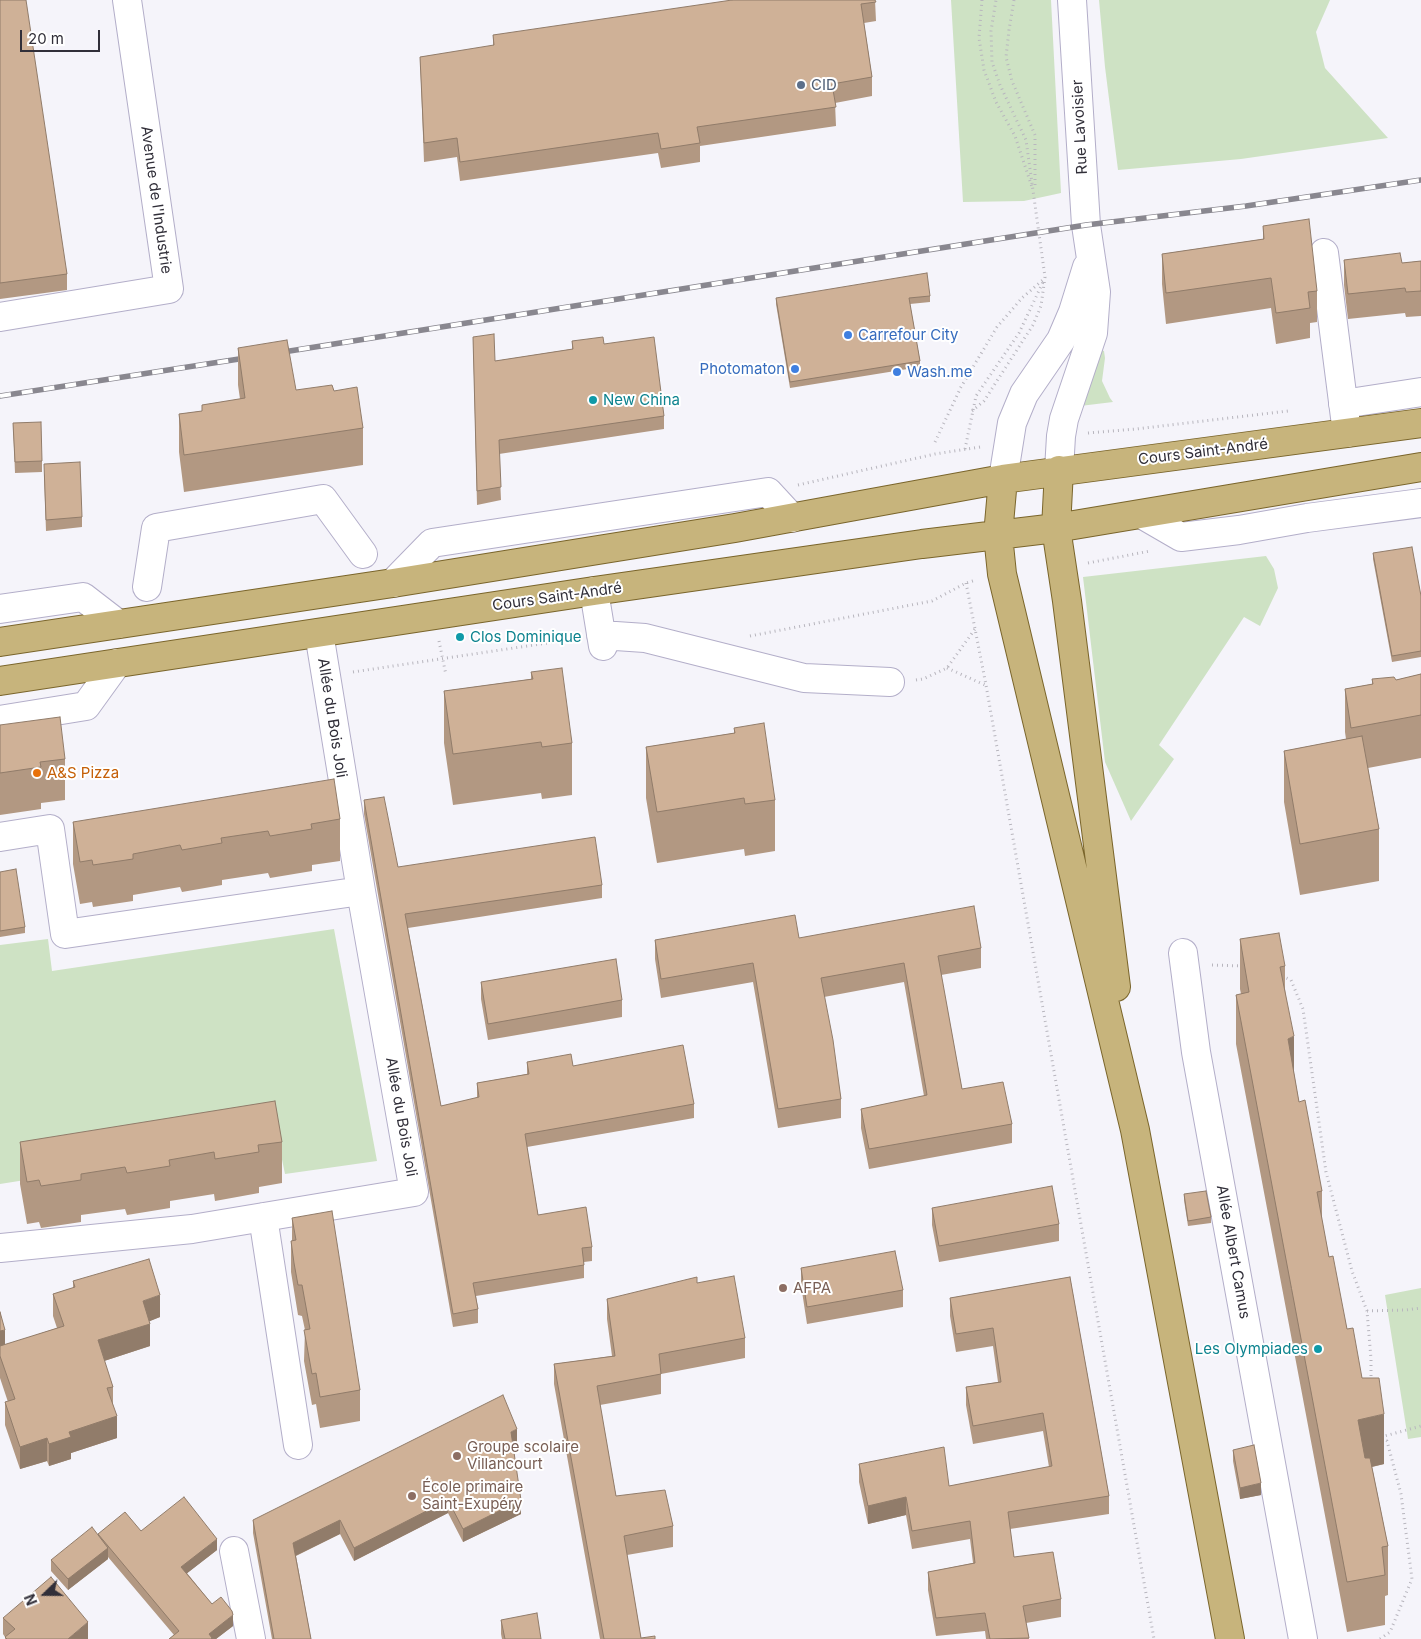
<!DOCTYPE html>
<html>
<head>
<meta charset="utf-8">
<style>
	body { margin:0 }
	#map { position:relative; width:1421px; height:1639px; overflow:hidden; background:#f5f4fa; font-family:Inter,sans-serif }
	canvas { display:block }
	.north { position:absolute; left:20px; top:1569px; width:50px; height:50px; -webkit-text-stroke:4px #fff; paint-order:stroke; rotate:248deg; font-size:14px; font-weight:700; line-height:20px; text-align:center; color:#312f39 }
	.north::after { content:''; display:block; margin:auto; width:18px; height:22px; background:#312f39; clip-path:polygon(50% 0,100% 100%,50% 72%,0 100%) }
	.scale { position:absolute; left:20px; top:30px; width:80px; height:22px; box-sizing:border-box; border:2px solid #312f39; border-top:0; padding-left:6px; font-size:15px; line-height:18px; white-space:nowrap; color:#312f39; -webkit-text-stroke:4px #fff; paint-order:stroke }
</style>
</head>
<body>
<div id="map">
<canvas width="1421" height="1639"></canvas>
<div class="north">N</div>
<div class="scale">20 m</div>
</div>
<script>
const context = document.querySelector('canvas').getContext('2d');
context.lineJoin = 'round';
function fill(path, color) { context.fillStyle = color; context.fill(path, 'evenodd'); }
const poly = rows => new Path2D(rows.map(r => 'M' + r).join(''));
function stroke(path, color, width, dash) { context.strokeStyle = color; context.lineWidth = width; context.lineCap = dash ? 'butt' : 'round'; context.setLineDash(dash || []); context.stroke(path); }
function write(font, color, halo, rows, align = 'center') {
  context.font = font + ' Inter,sans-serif'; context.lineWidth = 4; context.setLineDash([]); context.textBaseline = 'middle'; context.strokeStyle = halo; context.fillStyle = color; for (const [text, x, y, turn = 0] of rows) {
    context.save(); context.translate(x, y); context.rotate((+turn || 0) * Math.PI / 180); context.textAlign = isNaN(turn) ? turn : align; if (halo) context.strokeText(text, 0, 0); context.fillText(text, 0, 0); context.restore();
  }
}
fill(poly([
	[951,0,1051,0,1061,193,1024,201,963,202],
	[1099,0,1330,0,1316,32,1325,68,1388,138,1241,159,1118,170,1105,67],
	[1101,350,1104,351,1105,358,1102,381,1110,398,1113,402,1080,406],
	[1266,556,1274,569,1278,588,1260,626,1244,617,1159,745,1174,759,1131,821,1105,762,1083,577],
	[334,929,377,1161,285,1174,278,1140,0,1184,0,945,48,939,52,971],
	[1421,1288,1421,1437,1408,1439,1385,1295]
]), '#cee2c4');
const minor = poly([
	[1324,253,1347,433],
	[0,317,169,289,127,0],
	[1343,404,1421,392],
	[1059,470,1061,436,1064,419,1093,333,1096,292,1086,225,1072,0],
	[1003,479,1012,423,1024,394,1061,340,1073,312,1087,267],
	[1143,515,1181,537,1239,530,1307,518,1421,503],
	[393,583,432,543,768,492,792,518],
	[147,587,156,528,323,499,363,554],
	[594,591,603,646],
	[0,609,83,597,118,624],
	[601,635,645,638,804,678,890,682],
	[0,720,86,706,117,663],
	[0,837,50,829,65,934,361,891],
	[1183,953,1196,1052,1303,1639],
	[263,1217,298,1445],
	[0,1248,192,1229,414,1192,361,891,319,633],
	[234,1551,251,1639]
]);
const major = poly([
	[1059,470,1056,528,1067,601,1116,987],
	[1003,479,998,535,1002,574,1135,1130,1230,1639],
	[0,642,393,583,735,528,1003,479,1421,423],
	[0,681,594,591,922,544,1056,528,1421,467]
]);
stroke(minor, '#b3aec9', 30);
stroke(major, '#7a652b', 30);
stroke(poly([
	[982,0,979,38,984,70,996,102,1015,136,1032,187],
	[1014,0,1009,30,1006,57,1012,81,1035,135,1035,186],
	[972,411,984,401,1033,325,1041,306,1045,277,1026,140,1000,85,992,62,991,31,996,0],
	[1088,433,1136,429,1288,411],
	[935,442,961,387,997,327,1022,298,1045,278],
	[965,449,976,396,1019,333,1044,280],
	[798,485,935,454,980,447],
	[1088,563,1150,551],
	[966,583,986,685,1154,1639],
	[750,636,932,601,966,583,976,580],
	[439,641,446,675],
	[947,668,985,685],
	[353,672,574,639],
	[916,680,923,679,947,668,975,629],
	[1212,965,1243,966],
	[1282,976,1291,980,1303,1009,1326,1172,1352,1271,1367,1311,1371,1359,1371,1382],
	[1367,1311,1406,1310,1421,1308],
	[1381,1437,1421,1426],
	[1380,1639,1390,1632,1412,1579,1401,1494,1387,1441,1381,1438]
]), '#b8b6be', 3, [1, 4]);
stroke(minor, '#fff', 28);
stroke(major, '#c7b47c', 28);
const rail = poly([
	[277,353,1086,225,1246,206,1421,180],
	[0,396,252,357]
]);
stroke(rail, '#89878f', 5.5);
stroke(rail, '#fff', 4, [11]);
fill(poly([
	[0,0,67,274,67,290,0,299],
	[875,0,876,21,864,23,872,77,872,96,835,103,836,126,700,146,700,162,661,168,658,153,460,181,457,157,424,162,420,57,493,46,493,35],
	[1263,226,1317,291,1317,322,1310,323,1310,338,1276,344,1271,308,1166,324,1162,284,1162,254,1263,239],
	[1344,260,1402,263,1421,261,1421,316,1406,317,1405,313,1348,319,1344,285],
	[930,296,930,302,910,304,920,361,920,367,790,388,776,304,776,298],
	[473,337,495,361,572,349,572,341,604,344,664,416,664,429,499,454,501,500,477,505],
	[238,348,296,390,334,391,363,428,363,465,184,492,179,452,179,414,202,411,202,405,240,399,238,385],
	[13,423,42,461,42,472,15,473],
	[44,474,82,517,82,527,46,531],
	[1373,553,1421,596,1421,657,1392,662,1373,559],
	[531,672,572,743,572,795,542,799,541,793,453,805,444,743,444,691,531,679],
	[1421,674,1421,758,1368,768,1379,829,1379,881,1300,895,1284,802,1284,751,1346,739,1345,732,1345,689,1372,684,1372,679,1396,680],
	[0,725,65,759,65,800,41,803,41,809,0,815],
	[734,728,775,800,775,851,745,856,744,849,657,863,646,798,646,747,734,733],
	[364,800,398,867,602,885,602,898,408,928,441,1106,477,1098,477,1083,527,1074,527,1062,573,1066,694,1104,694,1118,527,1147,538,1215,592,1247,592,1261,584,1262,584,1278,476,1296,478,1309,478,1323,453,1327,364,814],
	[340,819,340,861,312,865,312,871,270,878,268,873,222,880,222,885,182,892,180,887,133,895,133,901,93,907,92,902,80,904,73,864,73,822],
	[0,872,25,927,25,933,0,937],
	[799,938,981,948,981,968,941,975,962,1089,1012,1124,1012,1143,869,1169,861,1128,861,1109,924,1096,904,982,824,997,841,1099,841,1118,778,1128,753,982,661,998,655,959,655,940],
	[1240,939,1285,966,1285,989,1294,1073,1299,1102,1322,1191,1322,1220,1329,1257,1347,1329,1362,1378,1384,1464,1372,1467,1388,1546,1388,1595,1385,1596,1385,1625,1347,1632,1236,1044,1236,995,1241,994,1240,989],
	[481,982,622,1000,622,1017,488,1040,481,999],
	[20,1142,282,1142,282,1183,259,1187,259,1193,215,1201,214,1194,170,1201,170,1208,127,1215,125,1209,81,1215,81,1222,41,1228,39,1222,27,1224,20,1184],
	[1184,1194,1211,1217,1211,1223,1188,1226,1184,1200],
	[932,1208,1059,1224,1059,1241,939,1262,932,1225],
	[292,1218,360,1390,360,1421,320,1428,316,1404,312,1405,304,1361,305,1330,302,1316,298,1315,291,1272,291,1241,292,1241],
	[801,1268,903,1290,903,1307,807,1324,801,1285],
	[1070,1277,1109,1496,1109,1514,1010,1529,1014,1557,1061,1599,1061,1617,1026,1623,1029,1639,986,1639,985,1631,936,1636,928,1590,928,1572,973,1563,970,1539,912,1549,906,1515,868,1524,859,1482,859,1464,949,1486,1049,1467,1043,1431,973,1444,966,1405,966,1387,998,1382,993,1346,956,1352,950,1316,950,1298],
	[73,1281,160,1317,149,1321,150,1346,104,1361,113,1387,113,1405,117,1438,71,1453,71,1459,49,1466,47,1461,20,1469,5,1425,5,1402,8,1402,0,1378,0,1312,5,1345,57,1328,53,1316,53,1294,73,1288],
	[697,1283,745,1338,745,1358,661,1374,661,1394,600,1405,616,1496,673,1526,673,1547,627,1555,641,1638,655,1639,600,1639,554,1384,554,1364,612,1356,607,1319,607,1299],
	[517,1442,513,1445,521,1514,463,1542,448,1513,354,1561,340,1534,296,1556,311,1639,272,1639,253,1533,253,1520],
	[1233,1450,1261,1495,1240,1499,1233,1461],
	[141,1531,217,1550,187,1573,212,1604,233,1626,216,1639,169,1639,174,1635,108,1557,108,1559,68,1590,51,1571,51,1560,98,1535],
	[3,1618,88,1639,5,1639,5,1637,3,1634],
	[501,1620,541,1639,502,1639,501,1634]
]), '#b29882');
fill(poly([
	[1294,1036,1294,1086,1288,1039],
	[160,1295,160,1317,143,1324,143,1301],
	[150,1324,150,1346,98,1363,98,1340],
	[5,1330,5,1346,0,1347,0,1331],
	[1384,1414,1384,1464,1358,1470,1358,1420],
	[117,1416,117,1438,71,1453,71,1459,49,1466,49,1444,69,1432],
	[517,1429,517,1442,511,1446,511,1432],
	[47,1438,47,1461,20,1469,20,1447],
	[1261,1483,1261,1495,1240,1499,1240,1488],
	[906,1497,906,1515,868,1524,868,1506],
	[448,1500,448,1513,354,1561,354,1548],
	[521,1500,521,1514,463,1542,463,1529],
	[340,1520,340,1534,293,1557,293,1543],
	[217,1539,217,1550,181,1578,181,1567],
	[108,1548,108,1559,68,1590,68,1579],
	[233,1615,233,1626,216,1639,209,1639,209,1634],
	[88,1622,88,1639,68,1639]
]), '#917c6a');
const building = poly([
	[0,0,26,0,67,274,0,283,0,0],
	[732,0,875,0,876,2,861,4,872,77,832,84,836,107,697,127,700,143,661,149,658,133,460,162,457,138,424,143,420,57,494,45,493,35,732,0],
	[1309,219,1317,291,1308,292,1310,308,1276,313,1271,278,1166,293,1162,254,1264,239,1263,226,1309,219],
	[1400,253,1402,263,1421,261,1421,291,1406,292,1405,288,1348,294,1344,260,1400,253],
	[927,273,930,296,909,298,920,361,790,382,776,298,927,273],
	[494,334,495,361,573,349,572,341,603,337,604,344,654,337,664,416,499,440,501,487,477,491,473,337,494,334],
	[287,340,296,390,332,385,334,391,357,387,363,428,184,455,179,414,202,411,202,405,245,398,238,348,287,340],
	[41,422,42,461,15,462,13,423,41,422],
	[80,462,82,517,46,520,44,464,80,462],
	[1412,547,1421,596,1421,651,1392,656,1373,553,1412,547],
	[562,668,572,743,542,747,541,742,453,754,444,691,533,679,531,672,562,668],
	[1421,674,1421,715,1351,728,1345,689,1373,684,1372,679,1394,677,1396,680,1421,674],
	[60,717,65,759,40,762,41,767,0,773,0,725,60,717],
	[764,723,775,800,745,804,744,798,657,812,646,747,735,733,734,728,764,723],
	[1362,736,1379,829,1300,844,1284,751,1362,736],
	[334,779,340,819,311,824,312,829,270,836,268,831,221,838,222,843,182,850,180,845,133,854,133,859,93,865,92,860,80,862,73,822,334,779],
	[384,797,398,867,595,837,602,885,405,914,441,1106,479,1097,477,1083,529,1074,527,1062,571,1054,573,1066,683,1045,694,1104,525,1134,538,1215,586,1207,592,1247,582,1248,584,1265,473,1283,478,1309,453,1314,364,800,384,797],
	[16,869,25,927,0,931,0,872,16,869],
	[974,906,981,948,938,956,962,1089,1003,1082,1012,1124,869,1149,861,1109,927,1095,904,963,821,978,833,1040,841,1099,778,1109,753,963,661,979,655,940,795,915,799,938,974,906],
	[1279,933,1285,966,1280,967,1294,1036,1288,1039,1299,1102,1305,1100,1322,1191,1317,1192,1329,1257,1333,1256,1347,1329,1353,1328,1362,1378,1379,1378,1384,1414,1358,1420,1365,1458,1370,1458,1388,1546,1382,1547,1385,1575,1347,1582,1236,995,1249,992,1240,939,1279,933],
	[616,959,622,1000,488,1024,481,982,616,959],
	[275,1101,282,1142,258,1145,259,1152,215,1159,214,1152,169,1160,170,1166,127,1173,125,1167,81,1174,81,1180,41,1186,39,1180,27,1182,20,1142,275,1101],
	[1052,1186,1059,1224,939,1246,932,1208,1052,1186],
	[1206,1191,1211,1217,1188,1221,1184,1194,1206,1191],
	[332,1211,360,1390,320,1397,316,1373,312,1374,304,1330,310,1329,302,1285,298,1285,294,1263,291,1241,296,1240,292,1218,332,1211],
	[895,1251,903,1290,807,1307,801,1268,895,1251],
	[149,1259,160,1295,143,1301,150,1324,98,1340,113,1387,107,1388,117,1416,69,1432,71,1437,49,1444,47,1438,20,1447,5,1402,15,1399,0,1356,0,1346,64,1326,53,1294,75,1287,73,1281,149,1259],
	[734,1276,745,1338,659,1354,661,1374,597,1386,616,1496,665,1490,673,1526,624,1536,641,1638,655,1636,655,1639,604,1639,554,1364,615,1356,607,1299,697,1277,697,1283,734,1276],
	[1070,1277,1109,1496,1008,1512,1014,1557,1053,1552,1061,1599,1023,1606,1029,1638,990,1639,985,1613,936,1618,928,1572,975,1563,970,1521,912,1531,906,1497,868,1506,859,1464,944,1447,949,1486,1052,1466,1043,1413,973,1426,966,1387,1001,1382,993,1328,956,1334,950,1298,1070,1277],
	[0,1312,5,1330,0,1331,0,1312],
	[503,1395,517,1429,511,1432,521,1500,463,1529,448,1500,354,1548,340,1520,293,1543,311,1639,274,1639,253,1520,503,1395],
	[1254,1445,1261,1483,1240,1488,1233,1450,1254,1445],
	[184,1497,217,1539,181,1567,212,1604,221,1597,232,1611,233,1615,209,1634,212,1638,211,1639,169,1639,179,1631,98,1534,125,1512,141,1531,184,1497],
	[92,1527,108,1548,68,1579,51,1560,92,1527],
	[51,1577,88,1622,68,1639,7,1639,5,1637,15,1629,3,1618,51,1577],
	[537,1613,541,1639,505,1639,501,1620,537,1613]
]);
fill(building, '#cfb197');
stroke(building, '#917c6a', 1);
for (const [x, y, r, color] of [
	[801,85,5,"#5c6f8a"],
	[848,335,5,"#3f7fe0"],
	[795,369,5,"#3f7fe0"],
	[897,372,5,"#3f7fe0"],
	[593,400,5,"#0f9aa8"],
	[460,637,5,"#0f9aa8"],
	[37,773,5,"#e8710a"],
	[783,1288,5,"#8d6e63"],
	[1318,1349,5,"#0f9aa8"],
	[457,1456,5,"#8d6e63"],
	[412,1496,5,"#8d6e63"]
]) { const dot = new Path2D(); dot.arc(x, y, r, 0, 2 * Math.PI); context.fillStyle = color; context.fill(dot); stroke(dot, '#fff', 2); }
write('15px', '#4e5e75', '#fff', [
	["CID",811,85]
], 'left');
write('15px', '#312f39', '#fff', [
	["Rue Lavoisier",1080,127,-93],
	["Avenue de l'Industrie",156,200,82],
	["Cours Saint-André",1203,452,-7],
	["Cours Saint-André",557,597,-8],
	["Allée du Bois Joli",332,718,81],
	["Allée du Bois Joli",401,1117,80],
	["Allée Albert Camus",1233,1252,80]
]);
write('15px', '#366cbe', '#fff', [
	["Carrefour City",858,335],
	["Photomaton",785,369,"right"],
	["Wash.me",907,372]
], 'left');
write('15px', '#0d838f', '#fff', [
	["New China",603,400],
	["Clos Dominique",470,637],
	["Les Olympiades",1308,1349,"right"]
], 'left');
write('15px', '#c56008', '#fff', [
	["A&S Pizza",47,773]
], 'left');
write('15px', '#785e54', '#fff', [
	["AFPA",793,1288],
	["Groupe scolaire",467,1447],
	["Villancourt",467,1464],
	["École primaire",422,1487],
	["Saint-Exupéry",422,1504]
], 'left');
</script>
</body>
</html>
